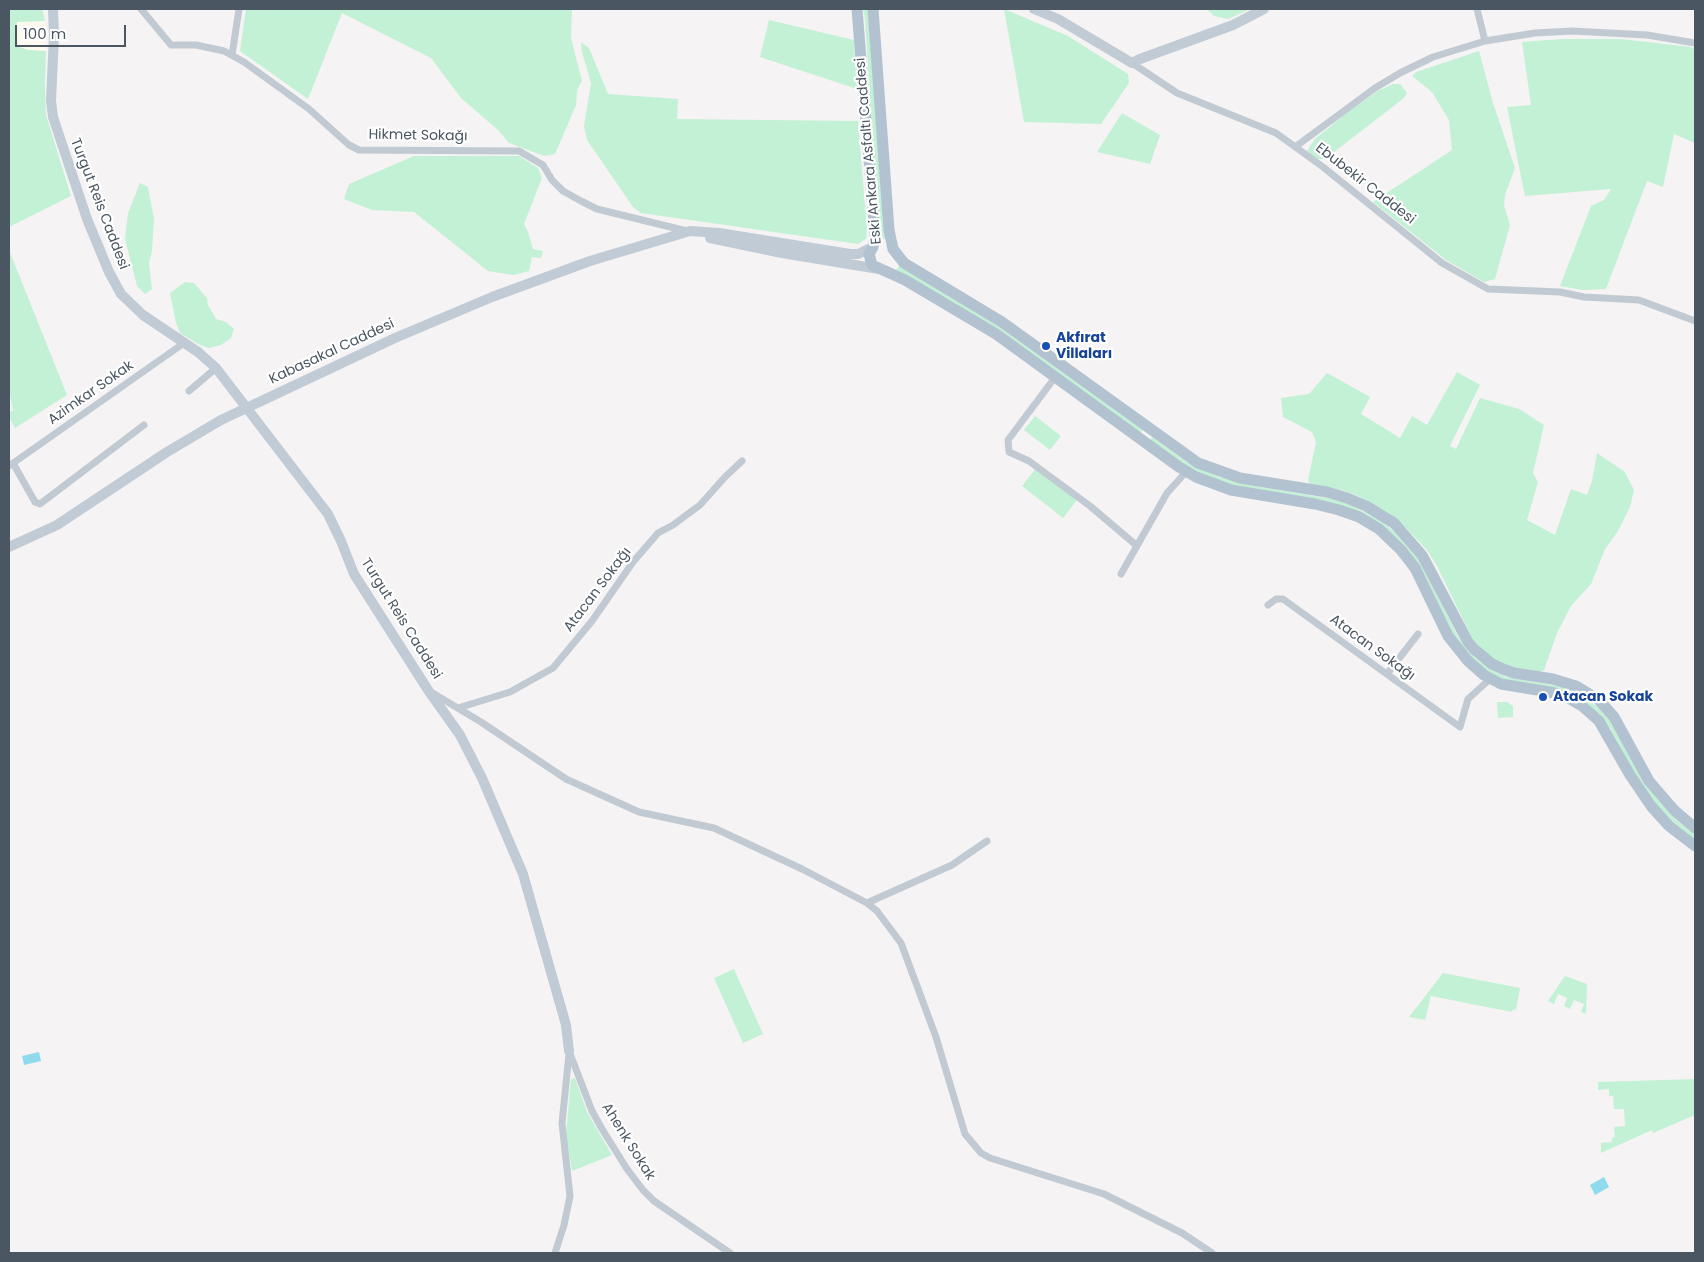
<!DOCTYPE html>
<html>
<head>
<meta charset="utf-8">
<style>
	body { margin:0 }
	#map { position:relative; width:1704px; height:1262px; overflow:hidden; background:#f5f3f3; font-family:Poppins,sans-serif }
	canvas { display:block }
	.frame { position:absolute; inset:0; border:10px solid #4a5661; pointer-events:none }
	.scale { position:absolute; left:15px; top:25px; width:111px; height:22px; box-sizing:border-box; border:2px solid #4a5661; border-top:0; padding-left:6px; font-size:15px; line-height:18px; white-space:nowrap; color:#4a5661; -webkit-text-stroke:4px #fff; paint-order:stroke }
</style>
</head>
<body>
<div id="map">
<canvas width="1704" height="1262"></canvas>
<div class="frame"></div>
<div class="scale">100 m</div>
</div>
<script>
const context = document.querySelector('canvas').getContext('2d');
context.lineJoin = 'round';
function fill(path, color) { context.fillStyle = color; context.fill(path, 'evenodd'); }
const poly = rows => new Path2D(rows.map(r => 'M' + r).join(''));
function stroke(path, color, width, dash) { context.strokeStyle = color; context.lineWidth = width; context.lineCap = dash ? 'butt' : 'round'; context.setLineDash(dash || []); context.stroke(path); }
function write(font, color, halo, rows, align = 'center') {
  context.font = font + ' Poppins,sans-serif'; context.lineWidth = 4.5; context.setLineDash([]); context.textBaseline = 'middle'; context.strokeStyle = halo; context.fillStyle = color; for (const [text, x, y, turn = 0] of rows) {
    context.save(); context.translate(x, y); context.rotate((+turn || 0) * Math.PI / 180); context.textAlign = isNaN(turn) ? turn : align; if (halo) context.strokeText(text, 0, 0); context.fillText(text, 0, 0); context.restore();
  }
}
fill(poly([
	[45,21,46,51,29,50,15,46,17,22]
]), '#fdf9ef');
fill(poly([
	[9,9,42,9,45,21,17,22,15,46,29,50,46,51,45,86,46,115,71,196,9,227],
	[246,9,572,9,571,38,582,81,577,90,576,105,555,154,544,156,509,143,498,130,461,98,431,58,342,13,308,99,240,51],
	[863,9,868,9,885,239,879,239,865,19],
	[1004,9,1068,36,1128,74,1129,83,1101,124,1024,122],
	[1207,9,1250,9,1228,19,1214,16],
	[769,20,854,40,857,89,760,57],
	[1562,39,1621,39,1691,47,1695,50,1695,143,1674,134,1663,187,1647,181,1606,289,1583,290,1560,286,1591,206,1604,200,1611,189,1525,196,1507,107,1531,105,1522,42],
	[581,42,589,48,608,94,678,99,677,119,858,121,867,229,866,239,858,244,641,213,633,207,587,140,584,126,591,83,582,52],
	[1479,51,1493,103,1515,168,1505,195,1504,206,1510,225,1495,279,1484,282,1446,260,1373,202,1452,150,1449,120,1432,92,1412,76,1416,72],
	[1393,84,1400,84,1407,93,1404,98,1325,159,1316,159,1307,151,1315,139,1349,111,1378,91],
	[1122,113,1160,135,1150,164,1097,152],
	[414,156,519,156,538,168,542,178,524,224,528,232,533,249,543,251,541,258,532,257,529,271,513,275,488,271,414,212,372,210,344,199,349,184],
	[140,183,148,187,154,219,152,251,149,263,152,289,145,294,137,286,125,239,128,213],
	[9,250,67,395,15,428,9,417,9,412,13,411,9,389],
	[900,265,983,315,1143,430,1140,433,954,303,896,270],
	[185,282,194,283,207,298,208,305,216,319,226,322,234,329,231,338,221,345,209,348,200,345,180,333,176,323,170,293],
	[1457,372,1480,385,1450,446,1456,449,1480,398,1519,409,1544,425,1533,473,1538,482,1527,520,1555,535,1571,489,1587,495,1592,481,1597,453,1625,472,1634,490,1630,507,1618,531,1605,549,1591,584,1571,606,1557,633,1544,670,1540,672,1516,668,1499,663,1483,651,1473,640,1437,566,1427,550,1406,528,1389,514,1360,497,1342,490,1310,484,1308,480,1316,442,1312,432,1283,417,1281,398,1309,394,1327,373,1370,397,1361,414,1400,438,1412,416,1427,425],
	[1035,416,1061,436,1050,450,1024,430],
	[1152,437,1188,463,1219,477,1249,485,1332,499,1349,504,1383,522,1398,535,1419,559,1459,638,1475,657,1486,666,1506,677,1565,687,1582,695,1599,708,1610,721,1648,788,1675,819,1695,835,1695,840,1675,824,1655,804,1636,776,1610,728,1601,717,1525,685,1499,678,1481,668,1457,642,1421,570,1377,523,1217,481,1182,464,1150,441],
	[1036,468,1077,500,1063,518,1022,486],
	[1497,702,1507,702,1513,706,1513,717,1498,718],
	[734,969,763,1034,743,1043,714,978],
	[1443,973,1520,988,1516,1010,1513,1009,1512,1012,1431,996,1425,1020,1409,1017],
	[1565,976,1587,984,1586,1014,1581,1012,1584,1004,1574,1000,1570,1009,1564,1006,1567,998,1558,994,1554,1004,1548,1001],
	[575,1078,587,1112,612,1155,572,1171,566,1135,571,1079],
	[1695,1079,1695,1115,1653,1133,1652,1130,1601,1153,1601,1143,1612,1142,1612,1138,1615,1137,1614,1127,1625,1126,1624,1109,1614,1109,1613,1096,1609,1096,1609,1089,1598,1090,1598,1082]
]), '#c3f1d5');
fill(poly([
	[39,1052,41,1061,24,1065,22,1056],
	[1604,1177,1609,1187,1595,1195,1590,1185]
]), '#90daee');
stroke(poly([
	[141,9,171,45,196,45,224,51,244,62,309,109,349,145,359,150,519,151,543,165,552,180,563,191,581,201,597,209,687,231],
	[1477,9,1485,41],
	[232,55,239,9],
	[1132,63,1177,93,1276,133,1323,167,1442,263,1488,289,1560,292,1584,297,1639,300,1695,321],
	[1295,147,1375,88,1400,73,1433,57,1485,41,1535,33,1572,31,1647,35,1695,43],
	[1056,376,1008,440,1009,452,1029,461,1090,506,1136,545],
	[189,391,216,368],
	[13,463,35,502,40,504,144,425],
	[9,466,184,343],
	[1121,574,1167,493,1186,472],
	[1268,605,1276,599,1283,599,1460,727,1468,699,1490,679],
	[1387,674,1418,634],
	[431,692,481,722,566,779,639,812,714,828,802,869,867,903,877,911,901,943,936,1037,965,1134,981,1153,990,1158,1104,1194,1182,1233,1212,1253],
	[458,708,510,692,553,668,592,621,633,562,658,533,673,525,700,505,725,477,742,461],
	[867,903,952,865,987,841],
	[569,1051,592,1111,602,1129,627,1169,643,1190,654,1201,730,1253],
	[555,1253,564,1225,570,1196,562,1123,569,1054]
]), '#c1cad2', 7);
stroke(poly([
	[53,9,54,35,51,101,53,117,87,219,109,272,121,294,143,315,198,352,216,368,328,514,341,541,354,574,428,690,460,735,482,778,523,874,566,1025,569,1051],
	[1034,9,1058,19,1132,63,1140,59,1233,25,1264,9],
	[710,238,782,253,879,269],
	[9,547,57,525,167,452,221,420,395,338,492,297,590,261,690,231,719,233,850,254,858,254,873,247]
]), '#c1cbd6', 10);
stroke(poly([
	[857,9,875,235,873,247,869,254,872,265,905,280,996,334,1179,467,1196,477,1231,490,1315,504,1339,510,1359,517,1379,529,1401,550,1415,568,1448,636,1468,661,1484,675,1501,684,1555,693,1565,696,1582,706,1599,721,1630,775,1651,806,1669,826,1695,846],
	[873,9,889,230,893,249,904,263,1002,322,1198,463,1240,478,1327,492,1347,498,1366,506,1394,523,1422,555,1468,642,1474,649,1492,664,1503,669,1514,673,1553,679,1576,686,1599,700,1614,717,1649,781,1675,811,1695,828]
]), '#b3c2d1', 11);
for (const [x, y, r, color] of [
	[1046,346,5,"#1a4fb4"],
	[1543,697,5,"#1a4fb4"]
]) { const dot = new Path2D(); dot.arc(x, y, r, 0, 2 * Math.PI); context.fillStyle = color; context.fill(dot); stroke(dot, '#fff', 2); }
write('14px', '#4a5661', '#fff', [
	["Hikmet Sokağı",418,136,1],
	["Eski Ankara Asfaltı Caddesi",869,151,-95],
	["Ebubekir Caddesi",1365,184,38],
	["Turgut Reis Caddesi",99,204,69],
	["Kabasakal Caddesi",332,352,-25],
	["Azimkar Sokak",91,393,-35],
	["Atacan Sokağı",598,590,-53],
	["Turgut Reis Caddesi",401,619,58],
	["Atacan Sokağı",1372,648,36],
	["Ahenk Sokak",628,1142,58]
]);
write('bold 14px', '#164399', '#fff', [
	["Akfırat",1056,338],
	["Villaları",1056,354],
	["Atacan Sokak",1553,697]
], 'left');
</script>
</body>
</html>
